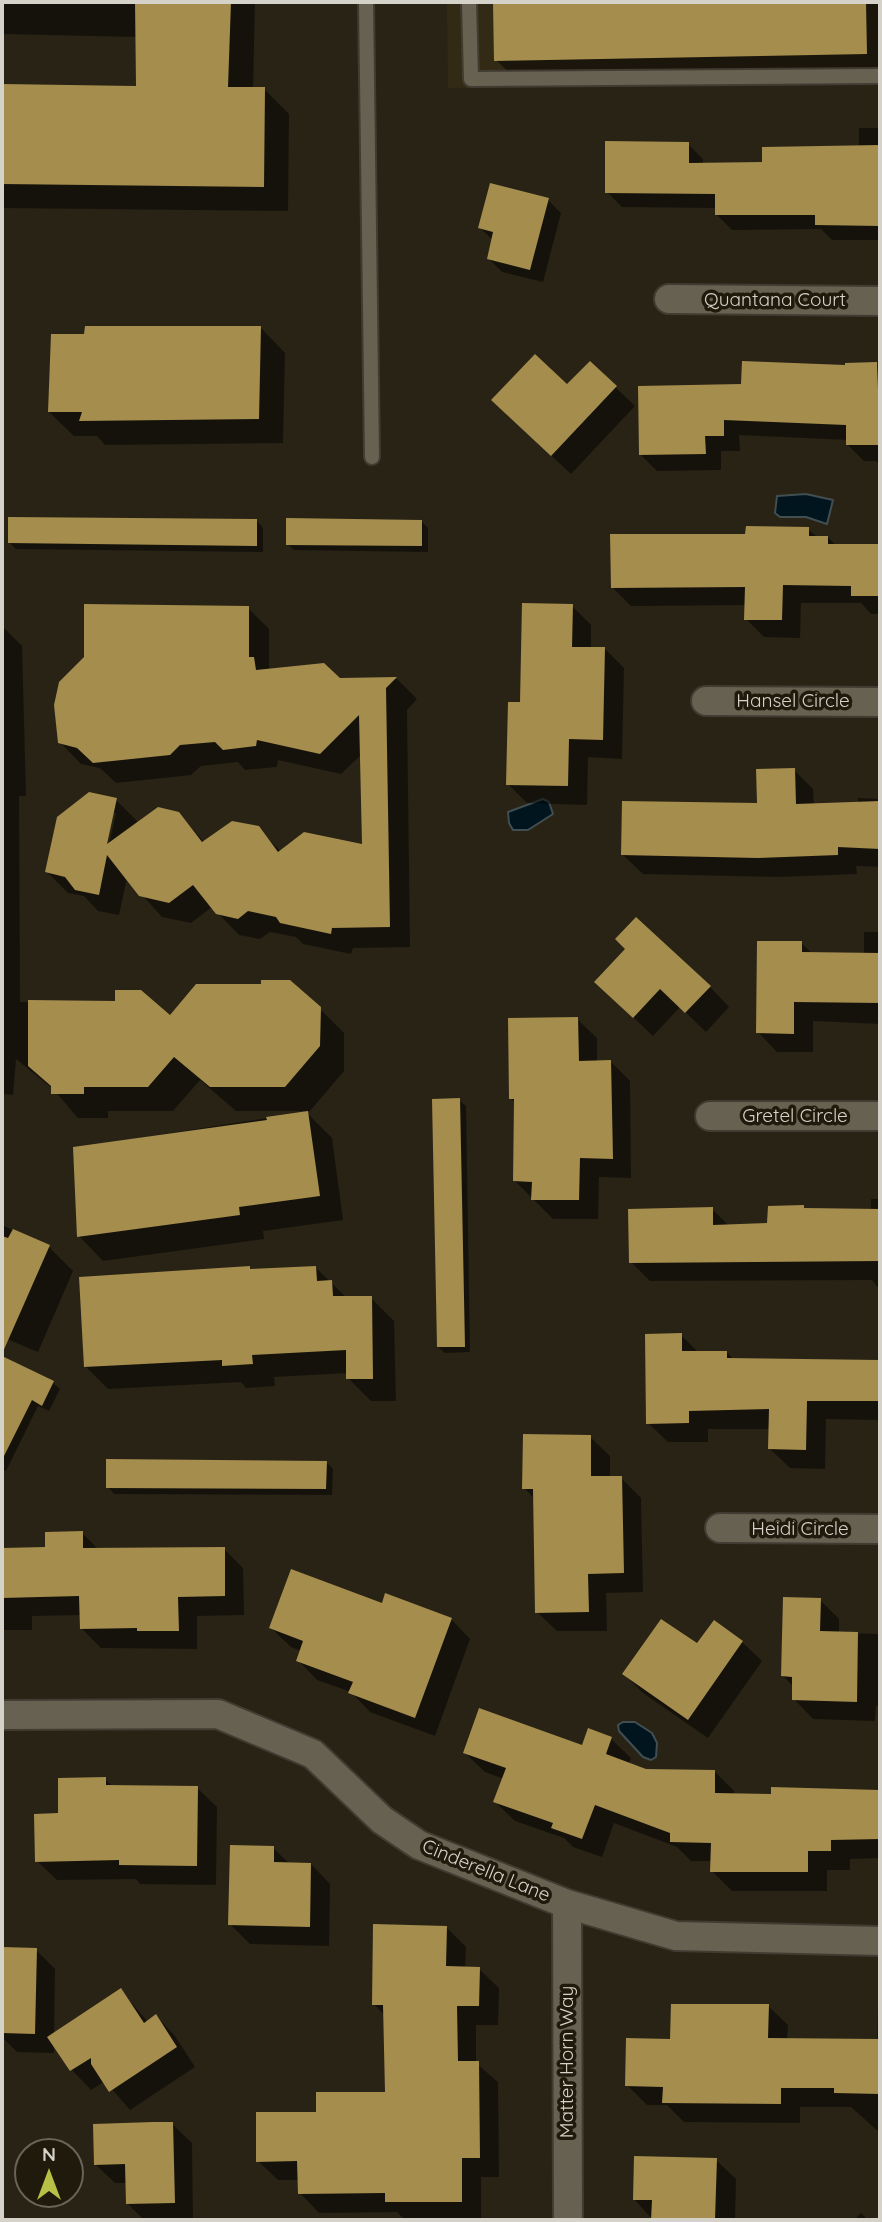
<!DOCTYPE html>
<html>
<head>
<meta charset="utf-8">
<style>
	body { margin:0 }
	#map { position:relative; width:882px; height:2222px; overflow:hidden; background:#292315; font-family:Quicksand,sans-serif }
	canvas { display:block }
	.frame { position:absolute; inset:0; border:4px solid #d5d2c9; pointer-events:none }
	.north { position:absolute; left:14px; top:2138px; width:70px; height:70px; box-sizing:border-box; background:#1f1a0c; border:2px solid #686458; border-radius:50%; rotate:0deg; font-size:19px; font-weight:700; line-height:28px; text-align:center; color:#d5d2c9 }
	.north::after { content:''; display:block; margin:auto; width:24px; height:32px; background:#b9c046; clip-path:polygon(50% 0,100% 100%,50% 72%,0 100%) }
</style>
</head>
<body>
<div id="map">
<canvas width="882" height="2222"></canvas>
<div class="frame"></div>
<div class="north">N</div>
</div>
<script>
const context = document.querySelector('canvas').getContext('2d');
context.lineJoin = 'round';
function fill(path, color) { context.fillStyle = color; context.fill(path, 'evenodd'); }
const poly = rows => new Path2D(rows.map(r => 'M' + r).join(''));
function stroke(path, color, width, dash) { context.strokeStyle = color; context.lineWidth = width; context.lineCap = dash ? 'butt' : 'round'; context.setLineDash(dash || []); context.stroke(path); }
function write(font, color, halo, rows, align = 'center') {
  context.font = font + ' Quicksand,sans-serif'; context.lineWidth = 7; context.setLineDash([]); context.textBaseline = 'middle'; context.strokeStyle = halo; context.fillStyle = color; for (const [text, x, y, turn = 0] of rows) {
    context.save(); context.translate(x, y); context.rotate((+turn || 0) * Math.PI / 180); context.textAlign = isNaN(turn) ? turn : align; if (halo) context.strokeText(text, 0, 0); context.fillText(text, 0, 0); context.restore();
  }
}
fill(poly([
	[447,2,880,2,880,84,448,88]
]), '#332a15');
const water = poly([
	[806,494,833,500,827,524,806,517,780,517,775,513,777,496,806,494],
	[543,799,549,802,553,814,528,830,513,830,509,823,508,812,543,799],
	[623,1722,635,1722,652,1733,657,1743,656,1757,651,1760,643,1757,619,1731,618,1725,623,1722]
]);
fill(water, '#01151f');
stroke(water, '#414e52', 2);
fill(poly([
	[2,2,255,2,253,89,264,89,289,114,288,211,2,208,2,86,138,88,137,37,2,34],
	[495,2,880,2,880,78,521,84,496,60],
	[859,128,880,128,880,240,832,240,821,229,732,230,717,215,717,208,622,207,607,192,688,144,703,159,703,164,764,164,859,146],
	[548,200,561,213,543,282,502,272,489,259,493,240,480,228],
	[261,328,285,353,283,443,105,445,97,436,74,436,49,412],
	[590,363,635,406,571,474,513,420,567,387],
	[876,364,880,368,880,466,876,461,864,461,848,445,848,440,739,435,740,451,721,451,721,470,657,471,641,455,743,386],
	[257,521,263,528,263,552,16,549,10,543],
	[422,522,428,528,428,552,294,550,287,544],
	[808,529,817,537,828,537,836,546,880,545,880,614,871,614,861,603,801,603,800,638,764,637,746,619,746,605,631,606,613,588,747,536],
	[572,606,591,625,591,649,605,649,624,668,622,759,588,757,587,805,527,803,508,784,522,704],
	[248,608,269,629,269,670,339,680,397,679,417,699,407,710,410,947,353,948,351,954,303,944,296,937,270,932,260,939,239,935,212,907,191,923,162,917,127,878,119,915,98,911,84,896,68,893,47,872,116,800,137,821,137,825,178,813,205,843,258,828,281,852,363,847,362,754,341,774,278,760,277,767,245,770,238,762,201,766,191,775,116,783,100,768,81,764,60,742],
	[112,813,116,813,107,853,104,853],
	[2,626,22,646,26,796,19,796,20,1002,117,1002,170,1018,319,1008,344,1033,344,1071,310,1111,236,1111,200,1080,173,1111,108,1111,108,1118,78,1118,53,1089,16,1059,13,1095,3,1094,2,1113],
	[794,770,813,789,814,805,858,803,858,798,880,799,880,867,856,866,857,874,779,877,643,874,623,855,759,804],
	[864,932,880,932,880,1024,813,1021,813,1052,777,1052,758,1032,801,943,813,954,864,955],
	[596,982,710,987,729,1007,706,1032,680,1007,653,1036],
	[577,1019,597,1038,597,1062,611,1062,630,1081,631,1178,599,1177,598,1219,553,1219,514,1180,516,1103,511,1099],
	[459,1100,466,1106,470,1352,445,1353,438,1347],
	[306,1112,332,1138,343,1220,263,1231,264,1239,103,1261,79,1236,74,1148],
	[871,1199,880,1199,880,1290,872,1280,650,1281,631,1262,712,1209,729,1226,769,1225,871,1211],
	[2,1225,49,1247,73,1271,38,1352,2,1337],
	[316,1268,347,1298,371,1298,394,1321,396,1401,371,1401,348,1378,348,1373,274,1377,275,1386,246,1388,241,1382,108,1389,85,1366,251,1271],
	[681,1335,699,1353,727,1352,734,1360,880,1360,880,1426,877,1420,826,1419,825,1469,790,1468,770,1449,770,1429,708,1429,708,1442,668,1442,648,1423],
	[2,1358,53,1383,60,1389,49,1411,38,1406,6,1471,2,1469],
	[590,1437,610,1456,610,1478,621,1478,641,1498,643,1592,606,1593,607,1631,557,1631,537,1612,535,1499,524,1488],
	[326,1462,333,1469,332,1495,114,1494,108,1487],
	[82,1533,99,1550,224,1549,243,1568,244,1615,197,1616,197,1649,101,1648,82,1629,81,1615,32,1616,32,1630,2,1630,2,1549,47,1549],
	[820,1600,839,1619,839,1633,880,1634,880,1706,876,1706,875,1721,813,1719,794,1699,794,1687,783,1676],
	[383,1605,451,1619,470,1639,435,1736,370,1712,351,1692,317,1680,298,1660,301,1651,291,1647,271,1628],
	[742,1642,762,1661,708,1738,643,1693,624,1674,697,1646],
	[611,1739,631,1758,629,1764,646,1770,714,1771,734,1791,734,1795,880,1791,880,1858,850,1859,850,1870,827,1870,827,1891,732,1891,712,1871,712,1861,691,1861,677,1847,614,1823,602,1857,573,1847,564,1838,515,1821,495,1802,504,1779,485,1772,465,1753,583,1747],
	[105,1779,112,1786,197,1788,217,1807,216,1885,140,1884,136,1879,57,1880,37,1861,60,1815],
	[273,1848,290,1864,311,1864,330,1884,329,1946,250,1944,230,1924],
	[446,1927,466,1947,465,1969,479,1969,499,1988,498,2025,476,2025,476,2063,498,2082,499,2177,481,2177,481,2220,405,2220,397,2212,319,2213,300,2193,299,2180,278,2180,258,2161,317,2114,387,2094,385,2016,374,2004],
	[2,1949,36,1950,55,1969,54,2034,121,1991,148,2022,156,2016,175,2036,195,2067,130,2110,105,2081,91,2090,72,2070,54,2044,54,2053,17,2052,2,2037],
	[768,2006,788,2025,787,2040,877,2041,878,2006,880,2006,880,2133,851,2107,800,2107,800,2123,684,2122,667,2105,647,2105,627,2085,672,2041],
	[172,2124,192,2143,193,2220,144,2220,128,2204,127,2183,115,2183,95,2164],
	[716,2160,736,2179,735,2220,653,2220,634,2199],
	[861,2213,868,2220,854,2220]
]), '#0007');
fill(poly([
	[135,2,231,2,228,87,265,87,264,187,2,184,2,84,136,86],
	[493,2,866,2,867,54,494,61],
	[605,141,689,142,689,163,762,162,762,147,880,145,880,226,815,225,815,215,715,215,715,194,605,193],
	[490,183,549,198,530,270,487,259,493,232,478,228],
	[85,326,261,326,259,419,79,421,82,412,48,412,51,334,84,334],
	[535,354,567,384,590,361,617,386,551,456,491,400],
	[742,361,845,365,845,363,877,362,880,445,846,445,846,425,724,420,724,436,705,436,706,454,639,455,638,386,741,384],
	[8,517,257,519,257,546,8,543],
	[286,518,422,520,422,546,286,545],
	[746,526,809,527,809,536,828,536,828,544,880,544,880,596,851,596,851,586,783,585,782,620,744,620,745,587,611,588,610,534,745,534],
	[522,603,573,604,572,647,605,647,603,740,569,739,568,786,506,785,508,702,520,702],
	[84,604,249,606,249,657,254,657,256,670,324,663,340,678,397,677,386,688,390,927,332,928,331,934,280,923,276,917,248,911,238,919,216,914,193,885,169,903,139,896,107,855,99,895,75,890,65,877,45,872,57,817,89,792,117,798,107,844,158,807,179,812,202,842,232,821,259,826,278,852,304,832,362,844,359,715,320,754,257,740,256,746,223,750,215,742,180,745,170,755,93,763,77,748,58,743,54,705,59,682,84,657],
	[795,768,796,804,880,801,880,849,838,847,838,855,758,858,621,855,622,801,757,803,756,769],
	[636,917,711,986,685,1013,660,989,633,1018,594,982,625,949,615,939],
	[757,941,802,941,802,952,880,953,880,1003,794,1002,794,1034,756,1033],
	[261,980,290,980,321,1007,320,1046,285,1087,210,1087,174,1057,148,1087,84,1087,84,1094,51,1094,51,1086,28,1066,28,1000,115,1001,115,990,141,990,170,1015,196,984,261,984],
	[578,1017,579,1061,611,1060,613,1159,580,1158,579,1200,531,1200,532,1182,513,1181,514,1099,509,1099,508,1018],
	[460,1098,465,1347,437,1347,432,1099],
	[308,1111,320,1196,239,1207,240,1215,77,1237,73,1147,267,1120,266,1117],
	[804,1205,804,1208,880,1209,880,1261,629,1263,628,1209,713,1207,713,1225,767,1223,768,1206],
	[13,1229,50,1245,2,1354,2,1236,8,1238],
	[250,1266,250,1269,316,1266,317,1281,332,1280,333,1296,372,1296,373,1379,346,1379,346,1350,252,1355,253,1364,222,1366,222,1360,84,1367,79,1277],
	[682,1333,682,1351,727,1351,727,1358,880,1360,880,1401,807,1401,806,1450,768,1449,769,1409,689,1411,689,1423,646,1424,645,1334],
	[2,1356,54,1381,42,1406,32,1400,2,1460],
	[523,1434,591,1435,591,1476,622,1476,624,1573,588,1574,589,1612,535,1613,533,1489,522,1489],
	[106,1459,327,1461,326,1489,106,1488],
	[83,1531,83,1548,225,1547,225,1596,178,1597,179,1631,137,1631,137,1628,80,1629,79,1596,2,1598,2,1548,45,1547,45,1532],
	[291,1569,382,1603,385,1593,452,1618,415,1718,348,1693,353,1682,296,1661,303,1641,269,1628],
	[783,1597,821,1598,820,1631,858,1632,857,1702,792,1700,792,1677,781,1676],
	[661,1619,697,1643,714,1620,743,1641,688,1720,622,1674],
	[479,1708,582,1745,588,1728,612,1737,606,1754,646,1769,715,1770,715,1793,771,1794,771,1787,880,1790,880,1839,831,1840,831,1851,808,1851,808,1872,710,1872,711,1843,670,1842,670,1833,595,1805,582,1839,551,1828,553,1823,493,1802,506,1768,463,1753],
	[106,1777,106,1785,198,1786,197,1866,119,1865,119,1860,35,1862,34,1814,58,1813,58,1778],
	[230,1845,274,1846,274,1862,311,1863,310,1927,228,1925],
	[373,1924,447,1926,446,1966,480,1967,479,2006,457,2006,458,2061,479,2061,480,2158,462,2158,462,2202,385,2202,385,2193,298,2194,297,2161,256,2162,256,2112,316,2112,316,2092,385,2092,383,2005,372,2005],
	[2,1947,37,1948,35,2034,2,2033],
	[121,1988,144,2023,156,2014,177,2047,109,2092,91,2064,91,2058,70,2071,47,2037],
	[671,2004,769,2004,768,2038,880,2039,880,2094,834,2093,834,2088,781,2088,781,2104,662,2103,663,2087,625,2086,626,2038,670,2039],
	[153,2122,173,2122,175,2203,126,2204,125,2164,94,2165,93,2124],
	[634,2156,717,2158,715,2220,651,2220,652,2200,633,2200]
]), '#a58d4e');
const service = poly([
	[366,2,372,457],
	[469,2,471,79,880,76]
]);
const minor = poly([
	[669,299,880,301],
	[706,701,880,702],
	[710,1116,880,1116],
	[720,1528,880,1529],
	[2,1715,218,1714,313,1754,382,1820,419,1845,567,1904,676,1936,880,1941],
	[567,1904,568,2220]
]);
stroke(service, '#413c32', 18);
stroke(minor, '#413c32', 32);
stroke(service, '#676151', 14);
stroke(minor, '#676151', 28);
write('19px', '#d5d2c9', '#1f1a0c', [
	["Quantana Court",775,300],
	["Hansel Circle",793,701],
	["Gretel Circle",795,1116],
	["Heidi Circle",800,1529],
	["Cinderella Lane",486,1871,22],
	["Matter Horn Way",567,2062,-90]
]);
</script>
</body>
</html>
